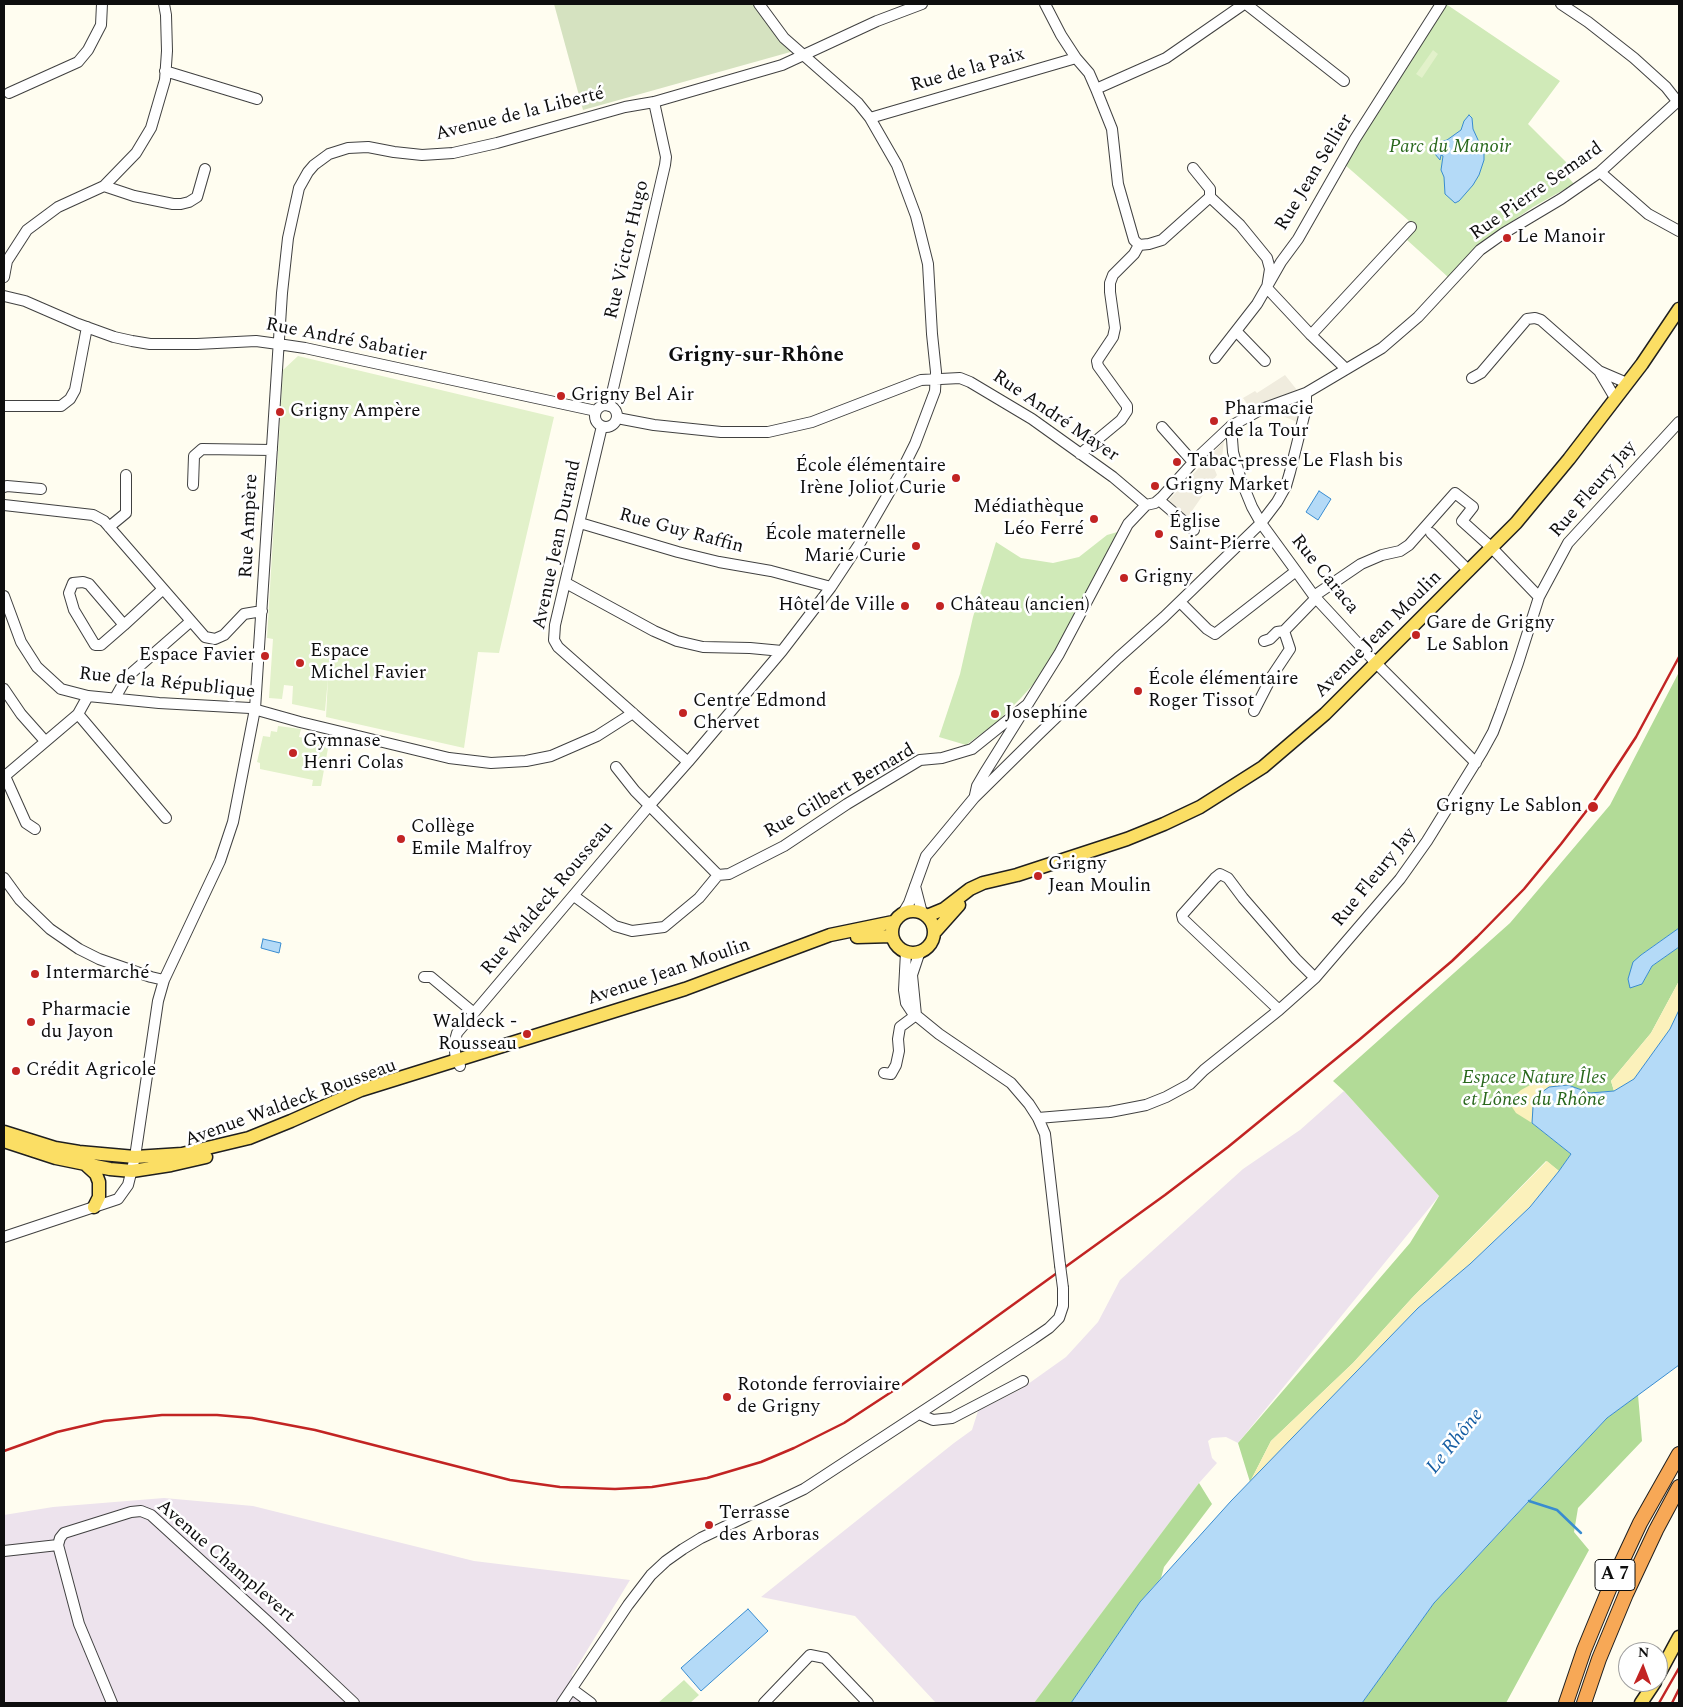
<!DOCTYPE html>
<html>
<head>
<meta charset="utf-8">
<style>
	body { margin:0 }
	#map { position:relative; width:1683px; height:1707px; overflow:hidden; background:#fffdf0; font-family:Spectral,serif }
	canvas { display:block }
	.frame { position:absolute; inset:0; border:5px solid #0e0e0e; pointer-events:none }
	.north { position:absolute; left:1618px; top:1642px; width:50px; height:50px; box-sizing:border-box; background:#fff; border:1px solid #9f9f9f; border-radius:50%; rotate:2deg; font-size:14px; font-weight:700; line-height:20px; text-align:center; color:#0e0e0e }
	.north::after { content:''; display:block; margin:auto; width:18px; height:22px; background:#c22423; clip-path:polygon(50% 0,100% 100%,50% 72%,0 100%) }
</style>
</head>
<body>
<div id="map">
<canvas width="1683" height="1707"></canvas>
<div class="frame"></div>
<div class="north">N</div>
</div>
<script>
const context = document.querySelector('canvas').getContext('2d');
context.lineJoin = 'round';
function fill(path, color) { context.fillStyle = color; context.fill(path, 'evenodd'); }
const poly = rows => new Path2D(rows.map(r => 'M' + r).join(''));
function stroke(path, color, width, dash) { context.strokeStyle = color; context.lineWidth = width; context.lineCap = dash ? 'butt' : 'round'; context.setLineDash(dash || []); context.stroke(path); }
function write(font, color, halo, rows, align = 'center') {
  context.font = font + ' Spectral,serif'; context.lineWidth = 5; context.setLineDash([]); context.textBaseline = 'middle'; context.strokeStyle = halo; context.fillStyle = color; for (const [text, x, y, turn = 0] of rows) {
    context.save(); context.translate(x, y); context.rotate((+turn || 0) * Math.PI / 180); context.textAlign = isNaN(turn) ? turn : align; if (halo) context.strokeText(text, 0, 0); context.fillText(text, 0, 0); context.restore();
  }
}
fill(poly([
	[1344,1091,1439,1196,1238,1443,1226,1437,1212,1438,1208,1441,1212,1458,1217,1463,1199,1483,1034,1703,936,1703,855,1616,761,1597,954,1443,972,1430,978,1411,1021,1389,1066,1357,1098,1322,1120,1280,1243,1169,1300,1130],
	[164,1498,253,1506,474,1561,630,1580,572,1675,580,1703,4,1703,4,1515,53,1507]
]), '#ede3ed');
fill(poly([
	[1446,4,1560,81,1528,124,1573,169,1567,176,1574,184,1533,207,1486,239,1448,277,1407,240,1416,227,1344,164,1367,125],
	[1121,531,1103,560,1046,670,1021,698,996,723,966,745,939,737,960,674,973,617,996,542,1021,558,1053,563,1079,557,1107,535],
	[684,1680,699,1695,690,1703,658,1703]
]), '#d0eab8');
fill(poly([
	[1679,672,1679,928,1641,955,1642,984,1652,966,1679,947,1679,981,1651,1033,1611,1081,1614,1091,1590,1093,1568,1085,1532,1123,1571,1154,1559,1171,1546,1161,1412,1298,1353,1363,1271,1441,1250,1482,1238,1443,1410,1243,1439,1196,1344,1091,1333,1081,1510,923,1610,805],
	[1638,1395,1642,1441,1578,1508,1574,1532,1589,1550,1506,1703,1362,1703,1434,1603,1607,1418],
	[1199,1483,1212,1504,1164,1567,1161,1578,1140,1602,1071,1703,1034,1703]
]), '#b2db97');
fill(poly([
	[1679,981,1679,1010,1670,1029,1634,1079,1614,1091,1611,1081,1651,1033],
	[1570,1075,1568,1085,1549,1087,1533,1107,1532,1123,1516,1113,1512,1107,1514,1096,1521,1090,1532,1084,1554,1080],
	[1547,1161,1559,1171,1530,1207,1470,1264,1418,1308,1250,1482,1271,1441,1353,1363,1412,1298]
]), '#fbf1bb');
fill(poly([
	[554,4,753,4,794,51,583,110]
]), '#d5e2c0');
fill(poly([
	[1433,50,1438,54,1422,78,1416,74],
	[298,356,554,417,499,653,478,652,464,748,326,717,328,678,325,711,292,704,293,686,284,685,282,699,269,698,273,639,267,638,283,370],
	[278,726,301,729,299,737,329,743,321,786,312,786,313,780,260,769,260,763,257,762,263,736,270,737,271,731,277,732]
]), '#e2f1ca');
fill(poly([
	[1285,375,1297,390,1250,408,1243,398,1255,391,1257,393],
	[1294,403,1298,403,1300,406,1297,422,1283,416,1277,410],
	[1224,441,1222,458,1212,463,1217,475,1208,487,1205,485,1201,488,1203,495,1187,518,1168,501]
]), '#f0ecde');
const water = poly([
	[1469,115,1472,118,1473,129,1484,153,1484,160,1479,175,1473,185,1459,201,1455,203,1445,194,1444,177,1441,170,1443,156,1441,155,1440,160,1435,154,1434,145,1436,143,1447,140,1461,130,1464,121,1469,115],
	[1319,491,1331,499,1318,520,1306,512,1319,491],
	[1679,928,1679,947,1652,966,1642,984,1630,988,1628,979,1633,962,1641,955,1679,928],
	[263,939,281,943,279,953,261,948,263,939],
	[1679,1010,1679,1365,1607,1418,1529,1501,1434,1603,1362,1703,1071,1703,1140,1602,1231,1501,1418,1308,1470,1264,1530,1207,1559,1171,1571,1154,1532,1123,1533,1107,1538,1095,1549,1087,1568,1085,1590,1093,1614,1091,1634,1079,1670,1029,1679,1010],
	[748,1609,768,1631,701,1691,681,1668,748,1609]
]);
fill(water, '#b4daf7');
stroke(water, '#398cd0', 1);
stroke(poly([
	[1529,1501,1557,1510,1581,1533]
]), '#398cd0', 2.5);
const minor = poly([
	[1045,4,1061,35,1076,58,1089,73,1096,89,1112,129,1118,184,1134,240,1139,245],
	[1246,4,1344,81],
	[1561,4,1588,22,1634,58,1666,87,1677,101],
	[165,71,257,99],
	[1096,89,1166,58,1244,4],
	[9,93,78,62,88,50,101,25,102,4],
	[870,118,1076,58],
	[1193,168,1210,189,1210,197],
	[1600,172,1648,214,1679,231],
	[104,186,134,196,173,204,181,204,189,202,197,197,205,169],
	[1139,245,1149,244,1162,240,1210,197,1240,225,1267,258,1270,269,1267,288,1311,335,1346,369],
	[4,277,7,261,27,230,58,207,104,186,136,153,151,128,165,80,167,51,166,15,164,4],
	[4,296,25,301,78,324,114,337,132,341,150,344,197,344,256,341,278,344,305,348,596,411],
	[1236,331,1265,361],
	[1311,335,1411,227],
	[1215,358,1257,304,1281,262,1298,239,1355,139,1441,4],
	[1599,371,1627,383],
	[1472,378,1481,373,1527,319,1535,318,1541,320,1599,371,1615,398],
	'595 416a11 11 0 1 1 22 0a11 11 0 1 1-22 0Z',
	[4,406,61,406,70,399,75,390,87,327],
	[609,406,665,165,666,157,654,102],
	[617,418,654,425,721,432,768,432,812,422,921,380,960,378,970,382,1032,419,1113,477,1146,505],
	[602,426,555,625,554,640,558,647,688,762],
	[1231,426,1233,452,1241,480,1252,507,1261,523,1296,571,1314,596,1377,664,1476,763],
	[1162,427,1193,462],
	[1080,454,1121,420,1127,411,1127,406,1098,366,1097,361,1113,337,1115,328,1110,292,1110,283,1113,275,1134,254,1139,245],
	[193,485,194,456,202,449,272,450],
	[4,487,7,486,41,489],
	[1159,500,1194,530],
	[4,505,93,515,104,521,205,637,215,639,224,635,244,614,262,611],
	[1146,505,1155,503,1162,497,1198,457,1231,426,1262,409,1306,393,1382,348,1418,317,1480,250,1504,233,1561,199,1600,172,1679,100],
	[580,523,678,552,719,562,771,571,831,587],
	[109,527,126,513,126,475],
	[1431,533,1469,571],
	[566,583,654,631,677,641,703,647,750,648,782,651],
	[4,596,21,642,37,667,61,689,88,696,159,703,250,708,300,722,449,758,491,763,526,761,551,756,597,736,633,713],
	[1314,596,1361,564,1382,555,1400,551,1409,545,1455,493,1473,507,1462,521,1492,548,1539,597],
	[1180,602,1207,629,1215,634,1296,571],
	[124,625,89,584,83,582,73,583,69,593,74,610,95,645,101,645,124,625,163,589],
	[1264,641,1270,639,1277,632,1284,631],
	[4,689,21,714,45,741],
	[115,698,127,677,191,621],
	[1254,711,1272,676,1290,649,1284,631,1316,598],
	[78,714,166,818],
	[616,767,635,791,718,875],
	[4,774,26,823,35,829],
	[5,776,78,714,88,696],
	[975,795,977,786,984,774,1059,654,1128,524,1146,505],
	[4,878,20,900,50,929,79,949,99,959,151,977,164,980],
	[915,886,922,913],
	[574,896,615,926,632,931,664,927,699,898,718,875,729,874,784,846,847,804,920,760,942,758,972,749,1028,704],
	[903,913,909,903,926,856,974,798,1039,734,1118,658,1164,617,1261,523,1277,502,1286,486,1290,472,1306,408,1306,393],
	[906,952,904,990,906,1003,912,1012,939,1034,1011,1083,1029,1104,1038,1118,1045,1134,1060,1265],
	[424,977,431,977,474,1013],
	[1279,1010,1183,919,1182,915,1215,878,1220,874,1228,878,1243,898,1296,959,1315,978],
	[916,1015,912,975,920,951],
	[460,1066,456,1059,454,1044,457,1033,649,806,688,762,782,651,831,587,860,543,901,472,915,444,935,391,936,372,932,334,928,264,916,216,897,165,870,118,858,103,784,38,759,4],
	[884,1073,891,1074,896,1065,899,1051,898,1039,900,1027,916,1015],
	[1038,1118,1110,1112,1146,1105,1166,1097,1190,1084,1204,1070,1279,1010,1315,978,1400,879,1427,841,1482,752,1493,732,1501,711,1518,663,1539,597,1568,543,1679,422],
	[4,1237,118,1199,128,1185,135,1157,158,1001,164,980,220,861,233,822,255,709,282,293,288,238,299,188,308,172,314,165,329,154,348,148,368,147,394,152,422,155,453,153,497,143,625,107,654,102,782,65,877,21,922,4],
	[919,1414,933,1420,952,1418,1023,1381],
	[4,1551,58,1545],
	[572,1689,591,1703],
	[112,1703,79,1624,58,1545,60,1538,64,1533,131,1512,141,1511,151,1515,267,1621,354,1703],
	[562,1703,628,1605,651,1575,666,1561,683,1549,701,1538,804,1489,1033,1339,1049,1328,1059,1318,1063,1306,1063,1288],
	[764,1703,810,1655,825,1658,868,1703]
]);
const major = poly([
	'892 932a21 21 0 1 1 42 0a21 21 0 1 1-42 0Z',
	[927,916,944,909,970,889,983,883,1017,875,1127,839,1164,824,1200,807,1263,767,1325,714,1516,523,1569,459,1642,364,1679,309],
	[934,933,959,905],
	[857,937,892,936],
	[4,1132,55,1148,79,1152,135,1157,182,1154,249,1138,291,1121,361,1090,685,989,830,935,893,922],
	[4,1141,56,1158,110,1169,132,1171,171,1165,206,1157],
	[85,1164,96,1174,99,1182,99,1197,94,1207],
	[1658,1676,1679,1637],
	[1641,1703,1655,1682]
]);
const highway = poly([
	[1566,1703,1584,1650,1610,1587,1640,1523,1679,1454],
	[1584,1703,1599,1659,1626,1594,1656,1530,1679,1487]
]);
stroke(minor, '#414141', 12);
stroke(major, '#1f1f1f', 15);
stroke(highway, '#1f1f1f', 16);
stroke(minor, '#fff', 10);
stroke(major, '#fbde64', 12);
stroke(highway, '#f7a856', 14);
stroke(poly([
	[4,1451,57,1432,104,1421,162,1415,217,1415,252,1418,315,1430,510,1480,560,1487,615,1489,652,1487,707,1478,761,1462,794,1448,844,1423,899,1387,1165,1195,1228,1147,1359,1040,1452,961,1477,937,1524,889,1561,844,1594,801,1636,737,1679,657],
	[1659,1703,1679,1668],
	[1672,1703,1679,1689]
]), '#c22423', 2.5);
const minorBridge = poly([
	[1060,1265,1063,1288]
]);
stroke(minorBridge, '#414141', 12, []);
stroke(minorBridge, '#fff', 10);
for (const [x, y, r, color] of [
	[1507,238,5,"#c22423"],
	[561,396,5,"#c22423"],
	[280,412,5,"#c22423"],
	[1214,421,5,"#c22423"],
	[1177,462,5,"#c22423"],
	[956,478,5,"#c22423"],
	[1155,486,5,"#c22423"],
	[1094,519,5,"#c22423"],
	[1159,534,5,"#c22423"],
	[916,546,5,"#c22423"],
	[1124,578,5,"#c22423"],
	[905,606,5,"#c22423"],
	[940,606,5,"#c22423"],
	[1416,635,5,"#c22423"],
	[265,656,5,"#c22423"],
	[300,663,5,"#c22423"],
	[1138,691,5,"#c22423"],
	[683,713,5,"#c22423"],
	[995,714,5,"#c22423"],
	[293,753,5,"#c22423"],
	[1593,807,6,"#c22423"],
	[401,839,5,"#c22423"],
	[1038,876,5,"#c22423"],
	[35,974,5,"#c22423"],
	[31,1022,5,"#c22423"],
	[527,1034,5,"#c22423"],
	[16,1071,5,"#c22423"],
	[727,1397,5,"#c22423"],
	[709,1525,5,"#c22423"]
]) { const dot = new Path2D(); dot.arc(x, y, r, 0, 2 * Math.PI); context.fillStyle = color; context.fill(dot); stroke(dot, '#fff', 2); }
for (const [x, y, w] of [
	[1615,1575,40]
]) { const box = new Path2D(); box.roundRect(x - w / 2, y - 15.5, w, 31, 4); context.fillStyle = '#fff'; context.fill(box); stroke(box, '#0e0e0e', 1); }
write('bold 18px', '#0e0e0e', null, [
	["A 7",1615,1575]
]);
write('19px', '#0e0e0e', '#fff', [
	["Rue de la Paix",968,71,-16],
	["Avenue de la Liberté",520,115,-14],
	["Rue Jean Sellier",1315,173,-59],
	["Rue Pierre Semard",1537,192,-35],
	["Rue Victor Hugo",628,250,-77],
	["Rue André Sabatier",346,341,11],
	["Rue André Mayer",1055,417,34],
	["Rue Fleury Jay",1594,490,-49],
	["Rue Ampère",250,526,-87],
	["Rue Guy Raffin",681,532,15],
	["Avenue Jean Durand",558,545,-78],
	["Rue Caraca",1324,575,51],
	["Avenue Jean Moulin",1379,635,-45],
	["Rue de la République",167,684,6],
	["Rue Gilbert Bernard",840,792,-30],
	["Rue Fleury Jay",1375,878,-51],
	["Rue Waldeck Rousseau",548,899,-50],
	["Avenue Jean Moulin",669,973,-19],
	["Avenue Waldeck Rousseau",291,1104,-20],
	["Avenue Champlevert",225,1562,41]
]);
write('italic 19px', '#29681d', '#fff', [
	["Parc du Manoir",1450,148],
	["Espace Nature Îles",1534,1079],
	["et Lônes du Rhône",1534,1101]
]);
write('19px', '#0e0e0e', '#fff', [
	["Le Manoir",1517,238],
	["Grigny Bel Air",571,396],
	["Pharmacie",1224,410],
	["de la Tour",1224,432],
	["Grigny Ampère",290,412],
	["Tabac-presse Le Flash bis",1187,462],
	["École élémentaire",946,467,"right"],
	["Irène Joliot Curie",946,489,"right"],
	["Grigny Market",1165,486],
	["Médiathèque",1084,508,"right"],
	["Léo Ferré",1084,530,"right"],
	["Église",1169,523],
	["Saint-Pierre",1169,545],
	["École maternelle",906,535,"right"],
	["Marie Curie",906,557,"right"],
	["Grigny",1134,578],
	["Hôtel de Ville",895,606,"right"],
	["Château (ancien)",950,606],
	["Gare de Grigny",1426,624],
	["Le Sablon",1426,646],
	["Espace",310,652],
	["Michel Favier",310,674],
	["Espace Favier",255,656,"right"],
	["École élémentaire",1148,680],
	["Roger Tissot",1148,702],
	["Centre Edmond",693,702],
	["Chervet",693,724],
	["Josephine",1005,714],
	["Gymnase",303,742],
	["Henri Colas",303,764],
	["Grigny Le Sablon",1582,807,"right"],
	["Collège",411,828],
	["Emile Malfroy",411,850],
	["Grigny",1048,865],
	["Jean Moulin",1048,887],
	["Intermarché",45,974],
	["Pharmacie",41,1011],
	["du Jayon",41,1033],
	["Waldeck -",517,1023,"right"],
	["Rousseau",517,1045,"right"],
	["Crédit Agricole",26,1071],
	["Rotonde ferroviaire",737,1386],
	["de Grigny",737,1408],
	["Terrasse",719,1514],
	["des Arboras",719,1536]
], 'left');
write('italic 20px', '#155da3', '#fff', [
	["Le Rhône",1456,1442,-51]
]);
write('bold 21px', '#0e0e0e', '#fff', [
	["Grigny-sur-Rhône",756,357]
]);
</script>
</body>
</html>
